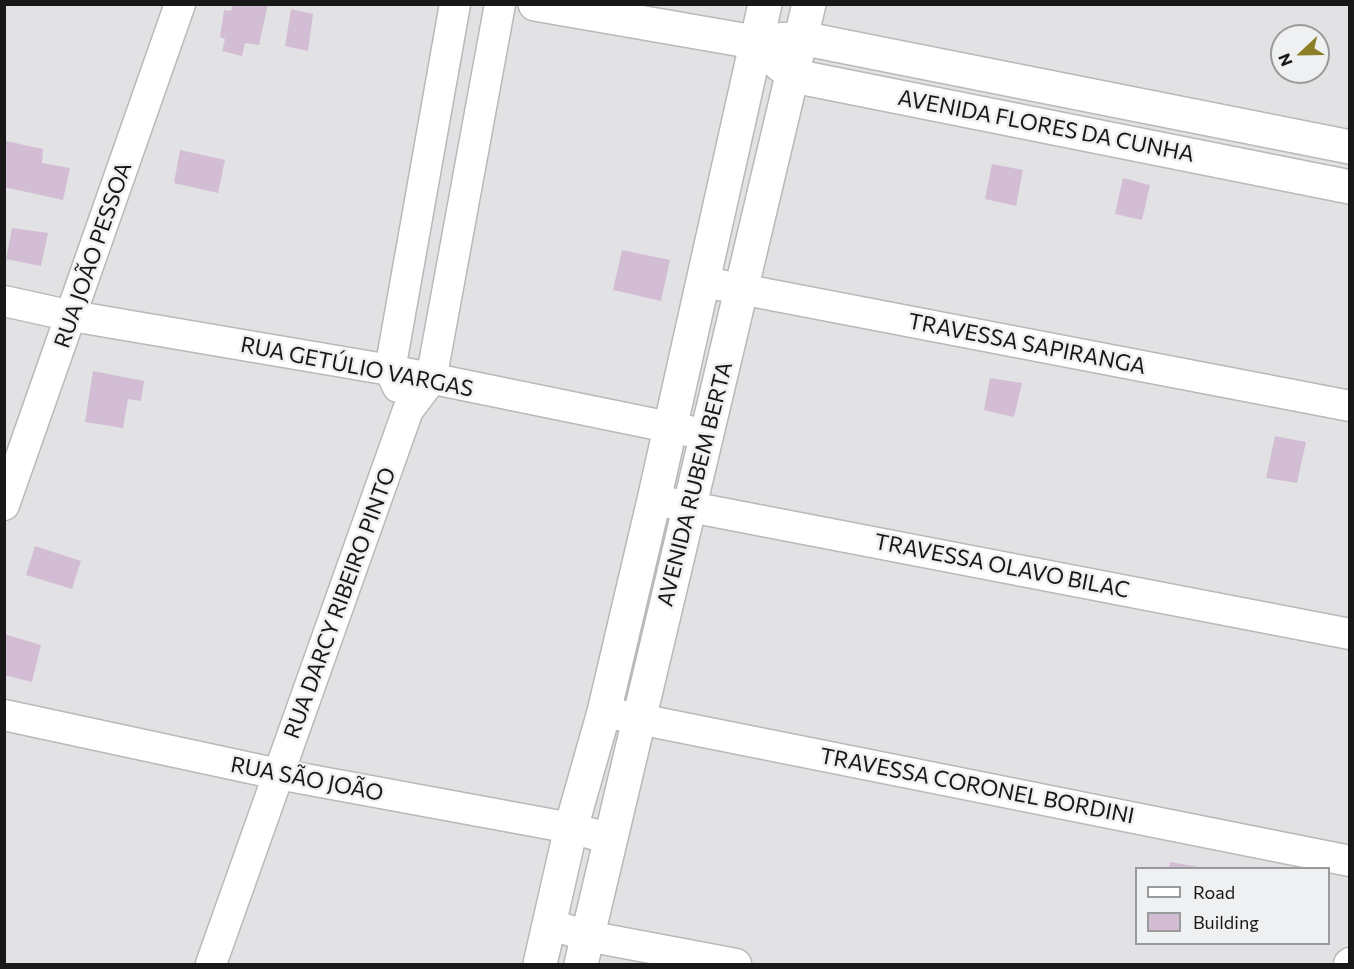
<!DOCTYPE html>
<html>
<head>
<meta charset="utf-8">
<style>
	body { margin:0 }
	#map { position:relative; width:1354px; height:969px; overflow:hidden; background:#e2e2e4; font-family:Commissioner,sans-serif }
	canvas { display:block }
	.frame { position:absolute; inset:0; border:6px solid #181819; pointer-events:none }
	.legend { position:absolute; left:1135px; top:867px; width:195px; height:78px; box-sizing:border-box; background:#eff0f1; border:2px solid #999a9b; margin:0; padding:8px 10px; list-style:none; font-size:18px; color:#181819 }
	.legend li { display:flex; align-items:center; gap:12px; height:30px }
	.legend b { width:30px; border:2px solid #999a9b }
	.north { position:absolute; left:1270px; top:24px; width:60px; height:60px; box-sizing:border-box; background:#eff0f1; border:2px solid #999a9b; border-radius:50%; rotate:248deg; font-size:16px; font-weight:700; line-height:24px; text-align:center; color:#181819 }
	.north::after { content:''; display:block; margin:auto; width:21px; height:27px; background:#8b8027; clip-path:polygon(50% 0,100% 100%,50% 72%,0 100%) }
</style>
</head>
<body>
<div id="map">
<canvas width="1354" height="969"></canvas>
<div class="frame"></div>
<ul class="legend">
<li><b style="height:8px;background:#fff"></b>Road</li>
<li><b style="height:16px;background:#d3bdd4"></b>Building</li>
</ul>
<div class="north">N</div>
</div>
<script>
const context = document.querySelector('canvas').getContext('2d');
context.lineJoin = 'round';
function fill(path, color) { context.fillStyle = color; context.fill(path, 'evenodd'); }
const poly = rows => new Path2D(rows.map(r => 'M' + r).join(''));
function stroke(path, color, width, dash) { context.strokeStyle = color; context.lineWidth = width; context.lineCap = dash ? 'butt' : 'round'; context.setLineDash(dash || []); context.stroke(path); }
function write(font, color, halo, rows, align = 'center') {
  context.font = font + ' Commissioner,sans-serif'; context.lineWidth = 5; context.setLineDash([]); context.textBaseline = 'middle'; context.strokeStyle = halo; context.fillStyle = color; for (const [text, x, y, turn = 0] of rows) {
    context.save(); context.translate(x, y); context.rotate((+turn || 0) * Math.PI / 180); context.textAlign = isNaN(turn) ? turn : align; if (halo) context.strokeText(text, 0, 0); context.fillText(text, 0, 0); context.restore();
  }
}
fill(poly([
	[233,4,268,4,259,45,245,43,242,56,222,51,225,39,220,37,224,10,231,11],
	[291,9,313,14,308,51,285,46],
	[6,141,43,149,42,163,70,168,63,200,4,187],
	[180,150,225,160,218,193,174,183],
	[992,164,1023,170,1016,206,985,199],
	[1123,178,1150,185,1142,220,1115,214],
	[12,228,48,233,41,266,6,259],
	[622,250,670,260,661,301,613,290],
	[93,371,144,381,141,401,128,399,123,428,85,422],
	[990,378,1022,383,1014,417,984,410],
	[1275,436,1306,442,1297,483,1266,478],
	[35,546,81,561,72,589,26,575],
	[4,634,41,645,32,682,4,675],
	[1170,862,1199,867,1199,868,1169,868]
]), '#d3bdd4');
const minor = poly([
	[704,282,1350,406],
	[4,301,72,316,390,370,708,435],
	[398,387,390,370,455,4],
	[654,500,1350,634],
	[4,505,180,4],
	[604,712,1350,861],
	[4,715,278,774,571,828,611,839],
	[549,924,587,936,736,964],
	[211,964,408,410,431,380,500,4],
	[1349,964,1350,963]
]);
const major = poly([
	[535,4,754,42,801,38,1350,147],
	[778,63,794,76,1350,187],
	[540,964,571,828,604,712,654,500,765,4],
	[581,964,809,4]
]);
stroke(minor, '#b9b9bb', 33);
stroke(major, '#b9b9bb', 36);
stroke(minor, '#fff', 30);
stroke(major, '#fff', 33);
write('22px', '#181819', '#eff0f1', [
	["AVENIDA FLORES DA CUNHA",1046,126,11],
	["RUA JOÃO PESSOA",93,255,-71],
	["TRAVESSA SAPIRANGA",1027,344,11],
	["RUA GETÚLIO VARGAS",357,367,11],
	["AVENIDA RUBEM BERTA",695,484,-76],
	["TRAVESSA OLAVO BILAC",1002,566,11],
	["RUA DARCY RIBEIRO PINTO",340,603,-70],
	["RUA SÃO JOÃO",307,779,11],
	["TRAVESSA CORONEL BORDINI",977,786,11]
]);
</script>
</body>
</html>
